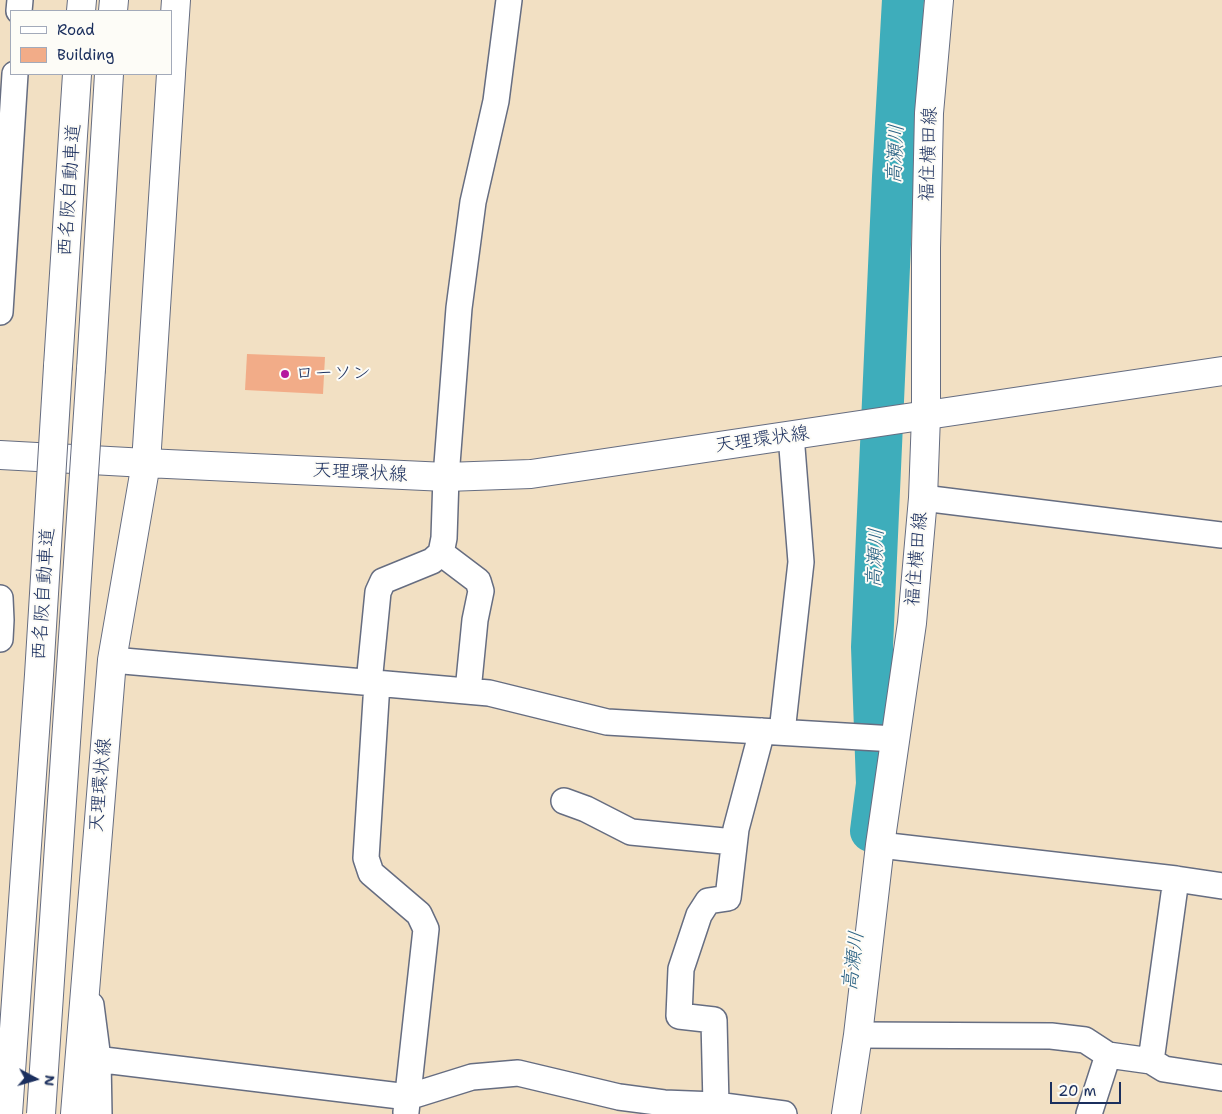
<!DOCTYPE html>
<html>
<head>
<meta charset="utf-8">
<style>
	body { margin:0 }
	#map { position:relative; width:1222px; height:1114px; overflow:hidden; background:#f2e0c3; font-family:"Shantell Sans",sans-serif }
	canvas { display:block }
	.legend { position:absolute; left:10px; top:10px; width:162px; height:65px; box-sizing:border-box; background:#fdfcf7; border:1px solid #a3aaba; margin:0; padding:6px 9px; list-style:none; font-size:15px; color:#1b2f5e }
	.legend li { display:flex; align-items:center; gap:10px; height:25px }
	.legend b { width:25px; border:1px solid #a3aaba }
	.north { position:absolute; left:10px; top:1054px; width:50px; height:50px; -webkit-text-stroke:4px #fdfcf7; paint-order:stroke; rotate:96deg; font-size:14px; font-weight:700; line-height:20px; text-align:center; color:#1b2f5e }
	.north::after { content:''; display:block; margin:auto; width:18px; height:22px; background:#1b2f5e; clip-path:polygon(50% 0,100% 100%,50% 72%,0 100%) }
	.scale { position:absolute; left:1050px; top:1082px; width:71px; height:22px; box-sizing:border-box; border:2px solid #1b2f5e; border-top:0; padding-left:6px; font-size:15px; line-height:18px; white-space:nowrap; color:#1b2f5e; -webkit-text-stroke:4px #fdfcf7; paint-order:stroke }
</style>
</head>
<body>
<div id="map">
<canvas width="1222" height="1114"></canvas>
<ul class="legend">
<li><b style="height:6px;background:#fff"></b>Road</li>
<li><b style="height:14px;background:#f2ac88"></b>Building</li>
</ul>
<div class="north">N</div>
<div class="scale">20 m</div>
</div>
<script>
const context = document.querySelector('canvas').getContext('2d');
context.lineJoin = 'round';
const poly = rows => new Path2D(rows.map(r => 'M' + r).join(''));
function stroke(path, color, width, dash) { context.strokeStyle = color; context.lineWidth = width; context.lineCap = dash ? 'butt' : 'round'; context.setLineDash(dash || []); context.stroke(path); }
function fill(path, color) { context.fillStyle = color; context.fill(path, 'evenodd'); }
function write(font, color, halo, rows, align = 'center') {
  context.font = font + ' "Shantell Sans","Klee One",sans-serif'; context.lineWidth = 4; context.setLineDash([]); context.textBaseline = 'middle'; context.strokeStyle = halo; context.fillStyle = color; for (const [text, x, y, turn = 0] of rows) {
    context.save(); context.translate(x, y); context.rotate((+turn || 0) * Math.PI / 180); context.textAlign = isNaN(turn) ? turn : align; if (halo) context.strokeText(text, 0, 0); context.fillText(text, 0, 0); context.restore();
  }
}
stroke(poly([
	[871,831,877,784,872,647,893,177,903,0]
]), '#3eadbb', 42);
fill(poly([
	[247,354,325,357,323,394,245,390]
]), '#f2ac88');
const minor = poly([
	[19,11,20,0],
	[0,312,15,74],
	[923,498,1222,535],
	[441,553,478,581,481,591,475,620,468,691],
	[0,598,1,620,0,639],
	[112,660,489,693,607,722,895,739],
	[369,683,378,592,383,581,432,561,441,553,444,538,446,477,459,308,473,202,496,101,509,0],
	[377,683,366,858,371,873,419,914,426,929,406,1112],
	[782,732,801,562,791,435],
	[564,801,586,809,631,832,734,842],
	[880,845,1176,879,1222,886],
	[91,1005,98,1059,99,1114],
	[858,1035,1051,1036,1085,1040,1108,1055,1151,1061,1164,1069,1222,1078],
	[79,1057,408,1097,472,1077,518,1073,619,1097,664,1103,716,1105,784,1114],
	[1151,1061,1176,879],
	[716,1105,714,1020,679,1016,681,969,699,915,708,901,728,898,736,829,762,731],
	[1089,1114,1108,1055]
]);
const tertiary = poly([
	[171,73,176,0],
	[0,455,146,463,171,74]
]);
const secondary = poly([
	[846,1114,858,1035,880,845,912,623,923,498,926,416,926,248,929,113,939,0]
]);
const primary = poly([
	[75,1114,112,660,146,463,446,477,531,474,1222,371]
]);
const motorway = poly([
	[81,11,82,0],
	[113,11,114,0],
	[58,366,77,74],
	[91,369,109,74]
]);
stroke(minor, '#666d81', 28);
stroke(tertiary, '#666d81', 30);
stroke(secondary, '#666d81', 30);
stroke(primary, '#666d81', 30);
stroke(motorway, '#666d81', 30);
stroke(minor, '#fff', 25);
stroke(tertiary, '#fff', 28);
stroke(secondary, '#fff', 28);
stroke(primary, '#fff', 28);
stroke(motorway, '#fff', 28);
const motorwayBridge = poly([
	[8,1114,39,675,58,366],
	[41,1114,91,369]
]);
stroke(motorwayBridge, '#666d81', 30, []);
stroke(motorwayBridge, '#fff', 28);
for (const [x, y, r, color] of [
	[285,374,5,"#b5179e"]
]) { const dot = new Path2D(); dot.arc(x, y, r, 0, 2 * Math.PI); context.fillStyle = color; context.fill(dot); stroke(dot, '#fdfcf7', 2); }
write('19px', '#1b2f5e', '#fdfcf7', [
	["福住横田線",929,154,-88],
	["西名阪自動車道",70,190,-86],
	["天理環状線",762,440,-8],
	["天理環状線",360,473,3],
	["福住横田線",917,559,-85],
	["西名阪自動車道",44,594,-86],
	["天理環状線",101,785,-85]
]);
write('19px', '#1b2f5e', '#fdfcf7', [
	["ローソン",295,374]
], 'left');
write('italic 20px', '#296183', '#fdfcf7', [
	["高瀬川",896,154,-87],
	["高瀬川",876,558,-87],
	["高瀬川",854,961,-83]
]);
</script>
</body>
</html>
